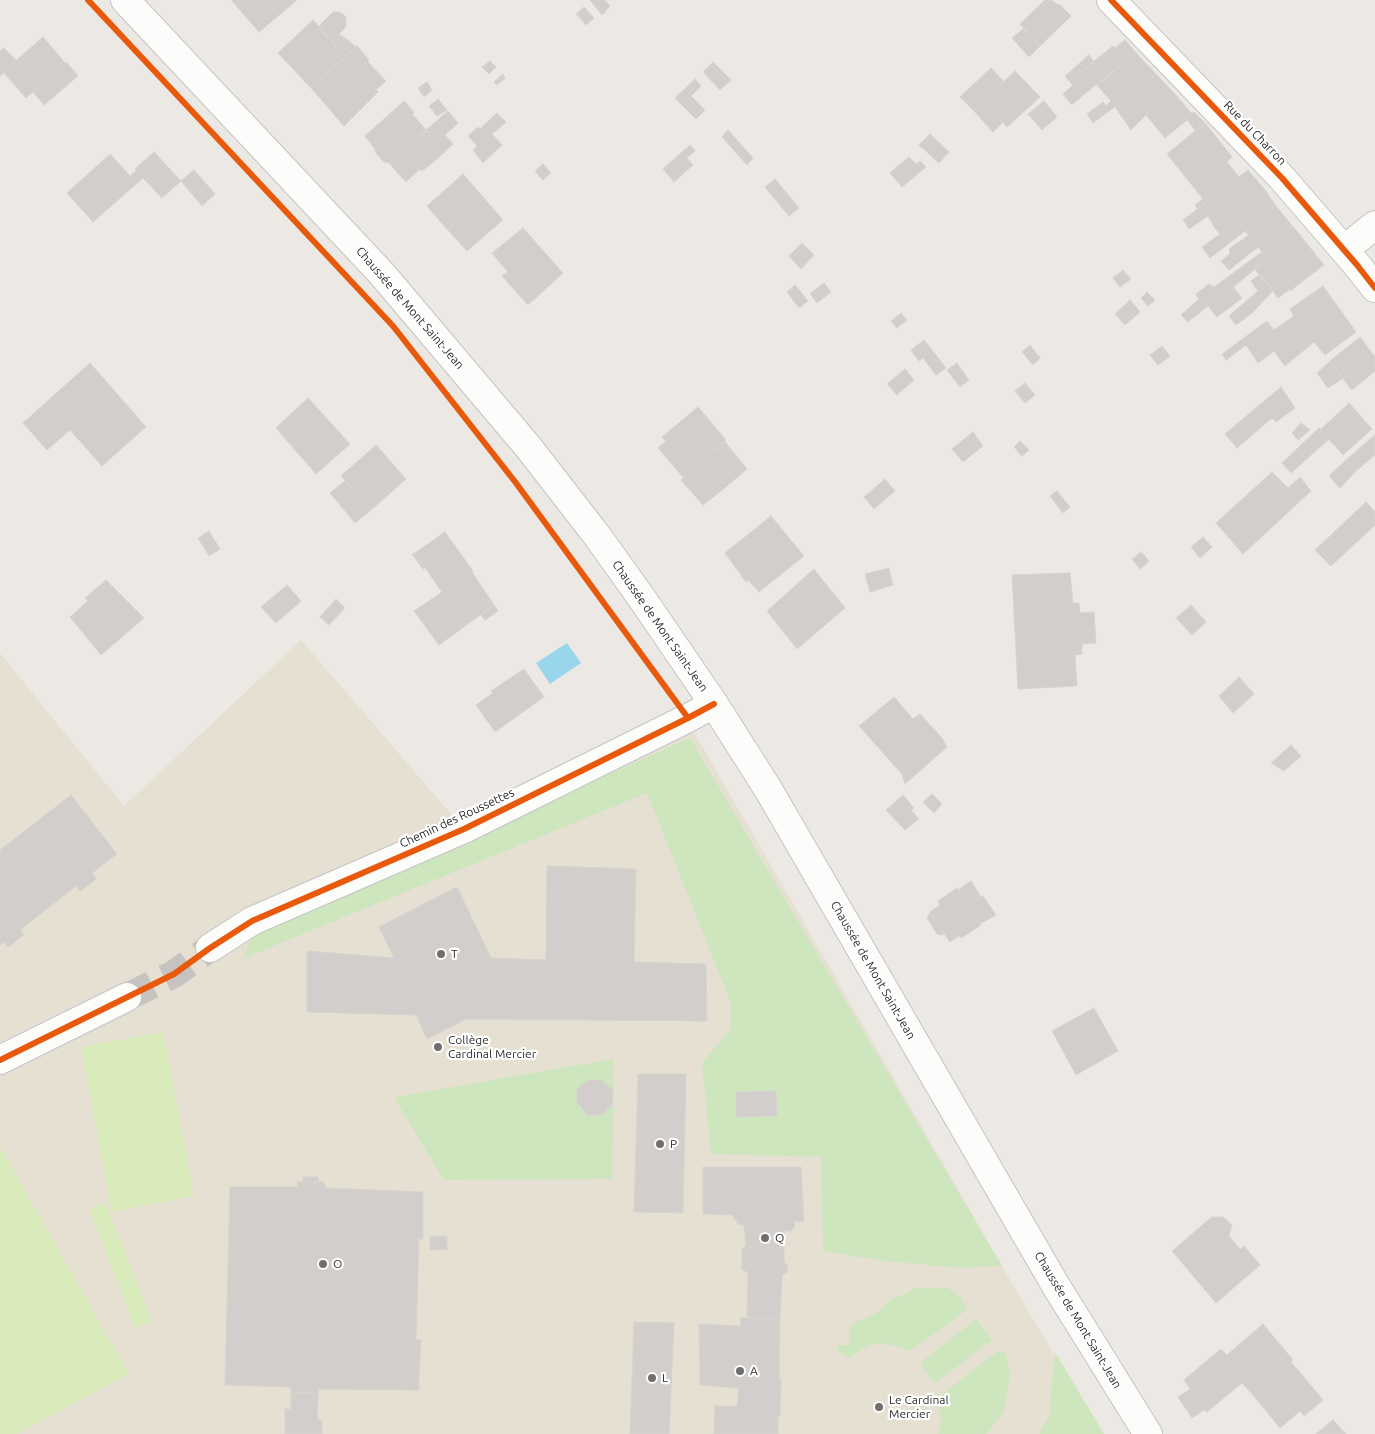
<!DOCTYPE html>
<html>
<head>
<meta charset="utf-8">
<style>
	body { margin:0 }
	canvas { display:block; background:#ece8e4 }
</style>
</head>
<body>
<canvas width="1375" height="1434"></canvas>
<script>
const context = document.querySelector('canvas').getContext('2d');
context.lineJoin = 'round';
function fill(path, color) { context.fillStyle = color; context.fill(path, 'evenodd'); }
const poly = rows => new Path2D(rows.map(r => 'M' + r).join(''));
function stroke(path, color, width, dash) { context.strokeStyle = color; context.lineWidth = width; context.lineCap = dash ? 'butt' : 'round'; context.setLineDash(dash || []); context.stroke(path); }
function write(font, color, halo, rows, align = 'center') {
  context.font = font + ' Ubuntu,sans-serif'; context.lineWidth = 4.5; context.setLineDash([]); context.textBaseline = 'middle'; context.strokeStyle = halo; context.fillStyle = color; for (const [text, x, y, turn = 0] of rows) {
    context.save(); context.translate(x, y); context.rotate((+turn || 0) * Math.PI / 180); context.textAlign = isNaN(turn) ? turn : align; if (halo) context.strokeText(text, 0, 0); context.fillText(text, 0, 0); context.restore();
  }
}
fill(poly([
	[301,640,464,829,694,732,1002,1266,1101,1434,0,1434,0,653,124,806]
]), '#e6e0d3');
fill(poly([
	[690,738,757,852,1002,1266,960,1268,884,1261,823,1251,821,1157,711,1154,702,1063,729,1031,732,1006,647,793,244,958,252,934],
	[614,1059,612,1179,444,1180,394,1097],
	[917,1288,948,1288,962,1298,967,1310,910,1351,885,1343,868,1345,849,1358,838,1351,838,1345,849,1345,849,1325,875,1314,892,1299],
	[976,1319,992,1340,935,1383,920,1363],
	[998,1351,1006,1353,1010,1375,1004,1411,991,1429,986,1434,937,1434,941,1426,938,1397],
	[1055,1352,1104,1434,1039,1434,1049,1416]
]), '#cee6be');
fill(poly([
	[163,1032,194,1196,112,1212,81,1047],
	[0,1147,129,1374,16,1434,0,1434],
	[105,1202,152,1322,135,1328,89,1208]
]), '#d9eabb');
fill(poly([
	[567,643,581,663,550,684,536,663]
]), '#99d6ec');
const building = poly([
	[233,0,297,0,259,32,232,1,233,0],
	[590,0,605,0,610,6,602,15,590,0],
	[1045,0,1051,0,1058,5,1059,4,1071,16,1040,46,1020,24,1045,0],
	[584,7,594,18,586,25,576,14,584,7],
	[333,12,339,12,344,15,346,18,346,27,339,34,349,41,339,50,318,27,333,12],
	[313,20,346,57,311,88,278,53,313,20],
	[1023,29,1040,46,1029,57,1012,38,1023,29],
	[43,37,66,64,26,98,3,72,43,37],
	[1125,40,1136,53,1082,96,1069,81,1113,46,1115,48,1125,40],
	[349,41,356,47,346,57,339,50,349,41],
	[357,46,369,60,358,70,378,92,344,126,311,88,357,46],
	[4,48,16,60,3,72,4,73,0,76,0,51,4,48],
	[1136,53,1156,74,1124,100,1105,79,1136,53],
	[1089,55,1094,62,1069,81,1065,76,1089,55],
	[367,61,386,81,376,90,358,70,367,61],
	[490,61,496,67,489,74,482,67,490,61],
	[713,62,731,80,720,90,703,72,713,62],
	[67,63,78,76,44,105,33,92,67,63],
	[991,68,1004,82,973,110,960,97,991,68],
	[1015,71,1040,97,1007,127,1003,122,993,132,973,110,1015,71],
	[503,74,505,78,497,85,494,82,503,74],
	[1156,74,1174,93,1146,115,1131,130,1115,107,1156,74],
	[695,79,701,86,691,96,705,110,696,119,675,98,695,79],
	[1105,79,1124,100,1093,123,1087,114,1103,102,1106,106,1111,101,1097,85,1105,79],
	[427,82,432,90,424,97,418,88,427,82],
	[1073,85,1082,96,1072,105,1063,94,1073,85],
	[1174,93,1192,114,1194,112,1205,123,1196,131,1187,120,1165,138,1146,115,1174,93],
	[438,99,447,110,437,116,429,106,438,99],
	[404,101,414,112,412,114,427,131,417,138,394,110,404,101],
	[1044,101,1057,117,1042,130,1028,114,1044,101],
	[394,110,417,138,389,163,384,162,375,152,375,149,365,136,394,110],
	[448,111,458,123,445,135,453,144,436,160,417,138,448,111],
	[497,113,506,122,492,134,502,145,483,163,473,150,477,146,468,136,478,127,480,129,497,113],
	[1205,123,1232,157,1227,162,1239,177,1198,209,1195,205,1203,199,1167,154,1205,123],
	[728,130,753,158,747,165,722,137,728,130],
	[930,134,949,152,939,163,919,145,930,134],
	[417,138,436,160,422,171,420,169,406,182,389,163,417,138],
	[690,145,695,151,687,158,693,165,674,182,663,169,690,145],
	[154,152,181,181,162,198,143,178,93,222,67,193,110,154,130,176,136,171,135,169,154,152],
	[909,157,916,164,920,161,926,167,902,187,890,173,909,157],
	[543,164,551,173,543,180,535,171,543,164],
	[194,170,215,194,202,206,181,181,194,170],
	[1248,170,1265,190,1234,215,1217,194,1248,170],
	[463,174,484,198,447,229,427,206,463,174],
	[775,179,799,208,789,216,765,187,775,179],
	[1265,190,1276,206,1245,231,1234,215,1265,190],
	[1217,194,1233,214,1215,228,1208,216,1189,229,1183,220,1217,194],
	[484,198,503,220,467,251,447,229,484,198],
	[1276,206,1289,222,1258,247,1245,231,1276,206],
	[1233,214,1245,231,1210,258,1202,247,1220,234,1215,228,1233,214],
	[1289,222,1300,235,1268,259,1258,247,1289,222],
	[523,228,563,273,528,305,502,276,508,272,492,253,523,228],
	[1249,235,1258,247,1229,270,1221,261,1230,254,1229,249,1249,235],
	[1300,235,1312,250,1279,276,1266,260,1300,235],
	[802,243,814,255,801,269,789,256,802,243],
	[1312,250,1324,265,1290,291,1279,276,1312,250],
	[1262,252,1268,259,1233,287,1242,298,1217,317,1208,306,1188,322,1181,315,1199,299,1196,294,1209,284,1214,287,1262,252],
	[1266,260,1279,276,1268,284,1254,269,1266,260],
	[1123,270,1131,279,1120,287,1113,278,1123,270],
	[1259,275,1273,291,1252,313,1236,325,1229,316,1258,291,1251,281,1259,275],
	[1279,276,1289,290,1278,298,1268,284,1279,276],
	[824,283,831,292,817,303,810,294,824,283],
	[795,285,808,301,799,308,787,292,795,285],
	[1323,286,1336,304,1258,363,1246,345,1226,360,1222,354,1267,321,1274,330,1294,316,1290,309,1323,286],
	[1147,292,1155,300,1148,306,1141,298,1147,292],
	[1130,300,1140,312,1125,325,1115,314,1130,300],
	[1336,304,1356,332,1325,355,1314,342,1285,366,1274,351,1336,304],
	[901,313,907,320,897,328,891,321,901,313],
	[1360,337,1372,353,1343,379,1330,361,1360,337],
	[924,340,946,368,936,375,923,358,919,361,911,350,924,340],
	[1030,345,1040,358,1033,365,1022,352,1030,345],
	[1162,346,1170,356,1158,365,1150,355,1162,346],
	[1372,353,1375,357,1375,371,1352,390,1343,379,1372,353],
	[1330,361,1343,378,1328,388,1317,373,1330,361],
	[90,363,146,427,102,466,70,430,47,450,23,423,90,363],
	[957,363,969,380,960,387,947,370,957,363],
	[905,369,914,380,897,395,887,384,905,369],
	[1025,383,1035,395,1025,403,1015,391,1025,383],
	[1281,387,1295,408,1276,422,1272,418,1237,448,1225,434,1281,387],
	[308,398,350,444,316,474,276,428,308,398],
	[1349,403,1364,420,1335,446,1320,430,1349,403],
	[698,407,726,440,683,477,658,448,666,441,662,437,698,407],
	[1364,420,1372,429,1343,455,1335,446,1364,420],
	[1301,423,1310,430,1298,440,1292,433,1301,423],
	[1319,428,1329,439,1291,473,1282,463,1319,428],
	[973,432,983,446,963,462,952,449,973,432],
	[1375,435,1375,455,1356,471,1346,460,1375,435],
	[1020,441,1029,450,1022,456,1014,447,1020,441],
	[725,442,747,469,721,491,720,489,708,498,701,489,697,493,683,477,725,442],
	[376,445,406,479,371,510,341,476,376,445],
	[1346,460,1356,471,1340,488,1329,476,1346,460],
	[1272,472,1288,488,1300,477,1311,491,1243,554,1216,523,1272,472],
	[684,478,697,493,701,489,708,498,720,489,721,491,703,505,681,480,684,478],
	[885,479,895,491,874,509,864,497,885,479],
	[345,481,371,510,355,523,330,493,345,481],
	[1057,491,1070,507,1063,513,1050,496,1057,491],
	[1366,502,1375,512,1375,525,1331,566,1315,550,1366,502],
	[771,516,804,556,759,592,748,580,746,582,725,553,771,516],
	[209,531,220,549,209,556,198,538,209,531],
	[445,532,473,571,472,572,494,605,439,645,414,611,442,592,415,553,445,532],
	[1203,537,1212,547,1200,558,1191,547,1203,537],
	[1141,552,1149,561,1140,569,1132,559,1141,552],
	[415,553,425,568,423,569,412,554,415,553],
	[889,568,893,585,870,592,865,574,889,568],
	[814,569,845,608,797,649,767,611,814,569],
	[1070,573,1073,603,1079,603,1080,613,1094,612,1096,643,1082,644,1082,654,1075,655,1077,686,1018,689,1012,575,1070,573],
	[106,580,144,618,101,655,70,617,88,601,85,598,106,580],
	[287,585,301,601,276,623,261,607,287,585],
	[336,599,345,608,329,625,320,617,336,599],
	[494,605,498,611,485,620,481,615,494,605],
	[1191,605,1206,622,1192,635,1176,618,1191,605],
	[524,669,544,697,495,732,476,705,493,693,491,691,524,669],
	[1239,677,1254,694,1233,713,1219,696,1239,677],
	[894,697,913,719,920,714,942,738,902,774,859,726,894,697],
	[942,738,947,747,905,784,902,774,942,738],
	[1291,745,1301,756,1284,771,1271,763,1291,745],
	[932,794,942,804,934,813,923,802,932,794],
	[71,795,117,854,92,873,96,879,87,886,80,891,76,886,20,930,24,935,8,947,4,942,0,945,0,850,71,795],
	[903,795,914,808,911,810,919,819,905,830,886,810,903,795],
	[547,866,636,869,634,962,706,964,707,1021,466,1019,427,1039,416,1015,307,1012,307,951,394,958,379,927,457,887,491,958,546,960,547,866],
	[971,881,981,897,968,905,958,890,971,881],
	[957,888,981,925,961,938,959,936,950,942,930,912,940,905,938,901,957,888],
	[983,896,996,915,980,924,968,905,983,896],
	[930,912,944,934,942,935,937,934,927,918,930,912],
	[1094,1008,1118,1051,1076,1075,1052,1031,1094,1008],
	[638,1074,686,1074,683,1213,634,1212,638,1074],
	[588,1080,602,1080,613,1090,612,1105,602,1115,587,1115,577,1102,577,1089,588,1080],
	[776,1091,777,1116,736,1117,736,1092,776,1091],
	[703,1167,801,1167,804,1222,794,1221,795,1226,791,1231,784,1231,784,1262,788,1266,787,1272,782,1275,780,1318,747,1318,748,1272,742,1270,742,1248,746,1246,744,1225,738,1224,732,1215,703,1214,703,1167],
	[303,1177,318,1177,319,1182,303,1182,303,1177],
	[297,1182,324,1182,325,1188,423,1192,423,1239,419,1239,416,1339,421,1340,419,1376,419,1390,318,1389,318,1393,291,1393,291,1387,225,1385,230,1187,298,1187,297,1182],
	[1212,1217,1223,1217,1232,1225,1229,1236,1240,1249,1236,1253,1207,1221,1212,1217],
	[1207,1221,1236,1253,1244,1246,1260,1265,1216,1303,1172,1251,1207,1221],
	[430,1236,447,1236,447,1250,430,1250,430,1236],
	[740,1318,780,1318,779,1378,781,1379,780,1416,778,1417,778,1434,714,1434,715,1406,737,1406,739,1388,700,1385,699,1324,741,1326,740,1318],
	[634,1322,674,1323,669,1434,630,1434,634,1322],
	[1263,1324,1293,1360,1253,1395,1242,1383,1207,1412,1204,1410,1192,1418,1178,1397,1190,1389,1184,1380,1221,1349,1227,1355,1263,1324],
	[1291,1362,1323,1400,1304,1416,1300,1411,1280,1428,1253,1395,1291,1362],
	[291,1393,318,1393,317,1416,319,1420,322,1421,322,1434,285,1434,285,1408,289,1410,291,1407,291,1393],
	[1333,1420,1346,1434,1316,1434,1333,1420]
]);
fill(building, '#d1cecb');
stroke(building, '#d7d4d0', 1);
stroke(poly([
	[127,997,174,974,210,948]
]), '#c6c3c0', 28, [28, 14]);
const minor = poly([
	[1111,0,1282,178,1357,265,1375,288],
	[1344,250,1375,225],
	[210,948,252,921,464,829,688,718,714,704],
	[0,1060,127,997]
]);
const secondary = poly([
	[125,0,382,274,529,448,598,537,643,600,714,704,768,789,1056,1286,1148,1434]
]);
stroke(minor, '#c5c4c5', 30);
stroke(secondary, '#c5c4c5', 30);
stroke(minor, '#fcfcfb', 28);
stroke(secondary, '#fcfcfb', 28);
stroke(poly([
	[88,0,393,326,516,483,688,718],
	[1111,0,1282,178,1357,265,1375,288],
	[0,1060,174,974,210,948,252,921,464,829,688,718,714,704]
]), '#e8590c', 6);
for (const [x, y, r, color] of [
	[441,954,5,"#706f6e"],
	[438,1047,5,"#706f6e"],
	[660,1144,5,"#706f6e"],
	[765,1238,5,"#706f6e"],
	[323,1264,5,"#706f6e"],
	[740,1371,5,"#706f6e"],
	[652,1378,5,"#706f6e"],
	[879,1407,5,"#706f6e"]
]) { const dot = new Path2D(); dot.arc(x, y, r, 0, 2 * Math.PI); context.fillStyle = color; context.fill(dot); stroke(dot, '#fff', 2); }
write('12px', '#2e2e2e', '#fff', [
	["Rue du Charron",1255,133,46],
	["Chaussée de Mont Saint-Jean",410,308,49],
	["Chaussée de Mont Saint-Jean",660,626,55],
	["Chemin des Roussettes",457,818,-25],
	["Chaussée de Mont Saint-Jean",873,970,60],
	["Chaussée de Mont Saint-Jean",1078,1320,59]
]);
write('12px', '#2e2e2e', '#fff', [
	["T",451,954],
	["Collège",448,1040],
	["Cardinal Mercier",448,1054],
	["P",670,1144],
	["Q",775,1238],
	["O",333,1264],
	["A",750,1371],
	["L",662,1378],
	["Le Cardinal",889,1400],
	["Mercier",889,1414]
], 'left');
</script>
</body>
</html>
